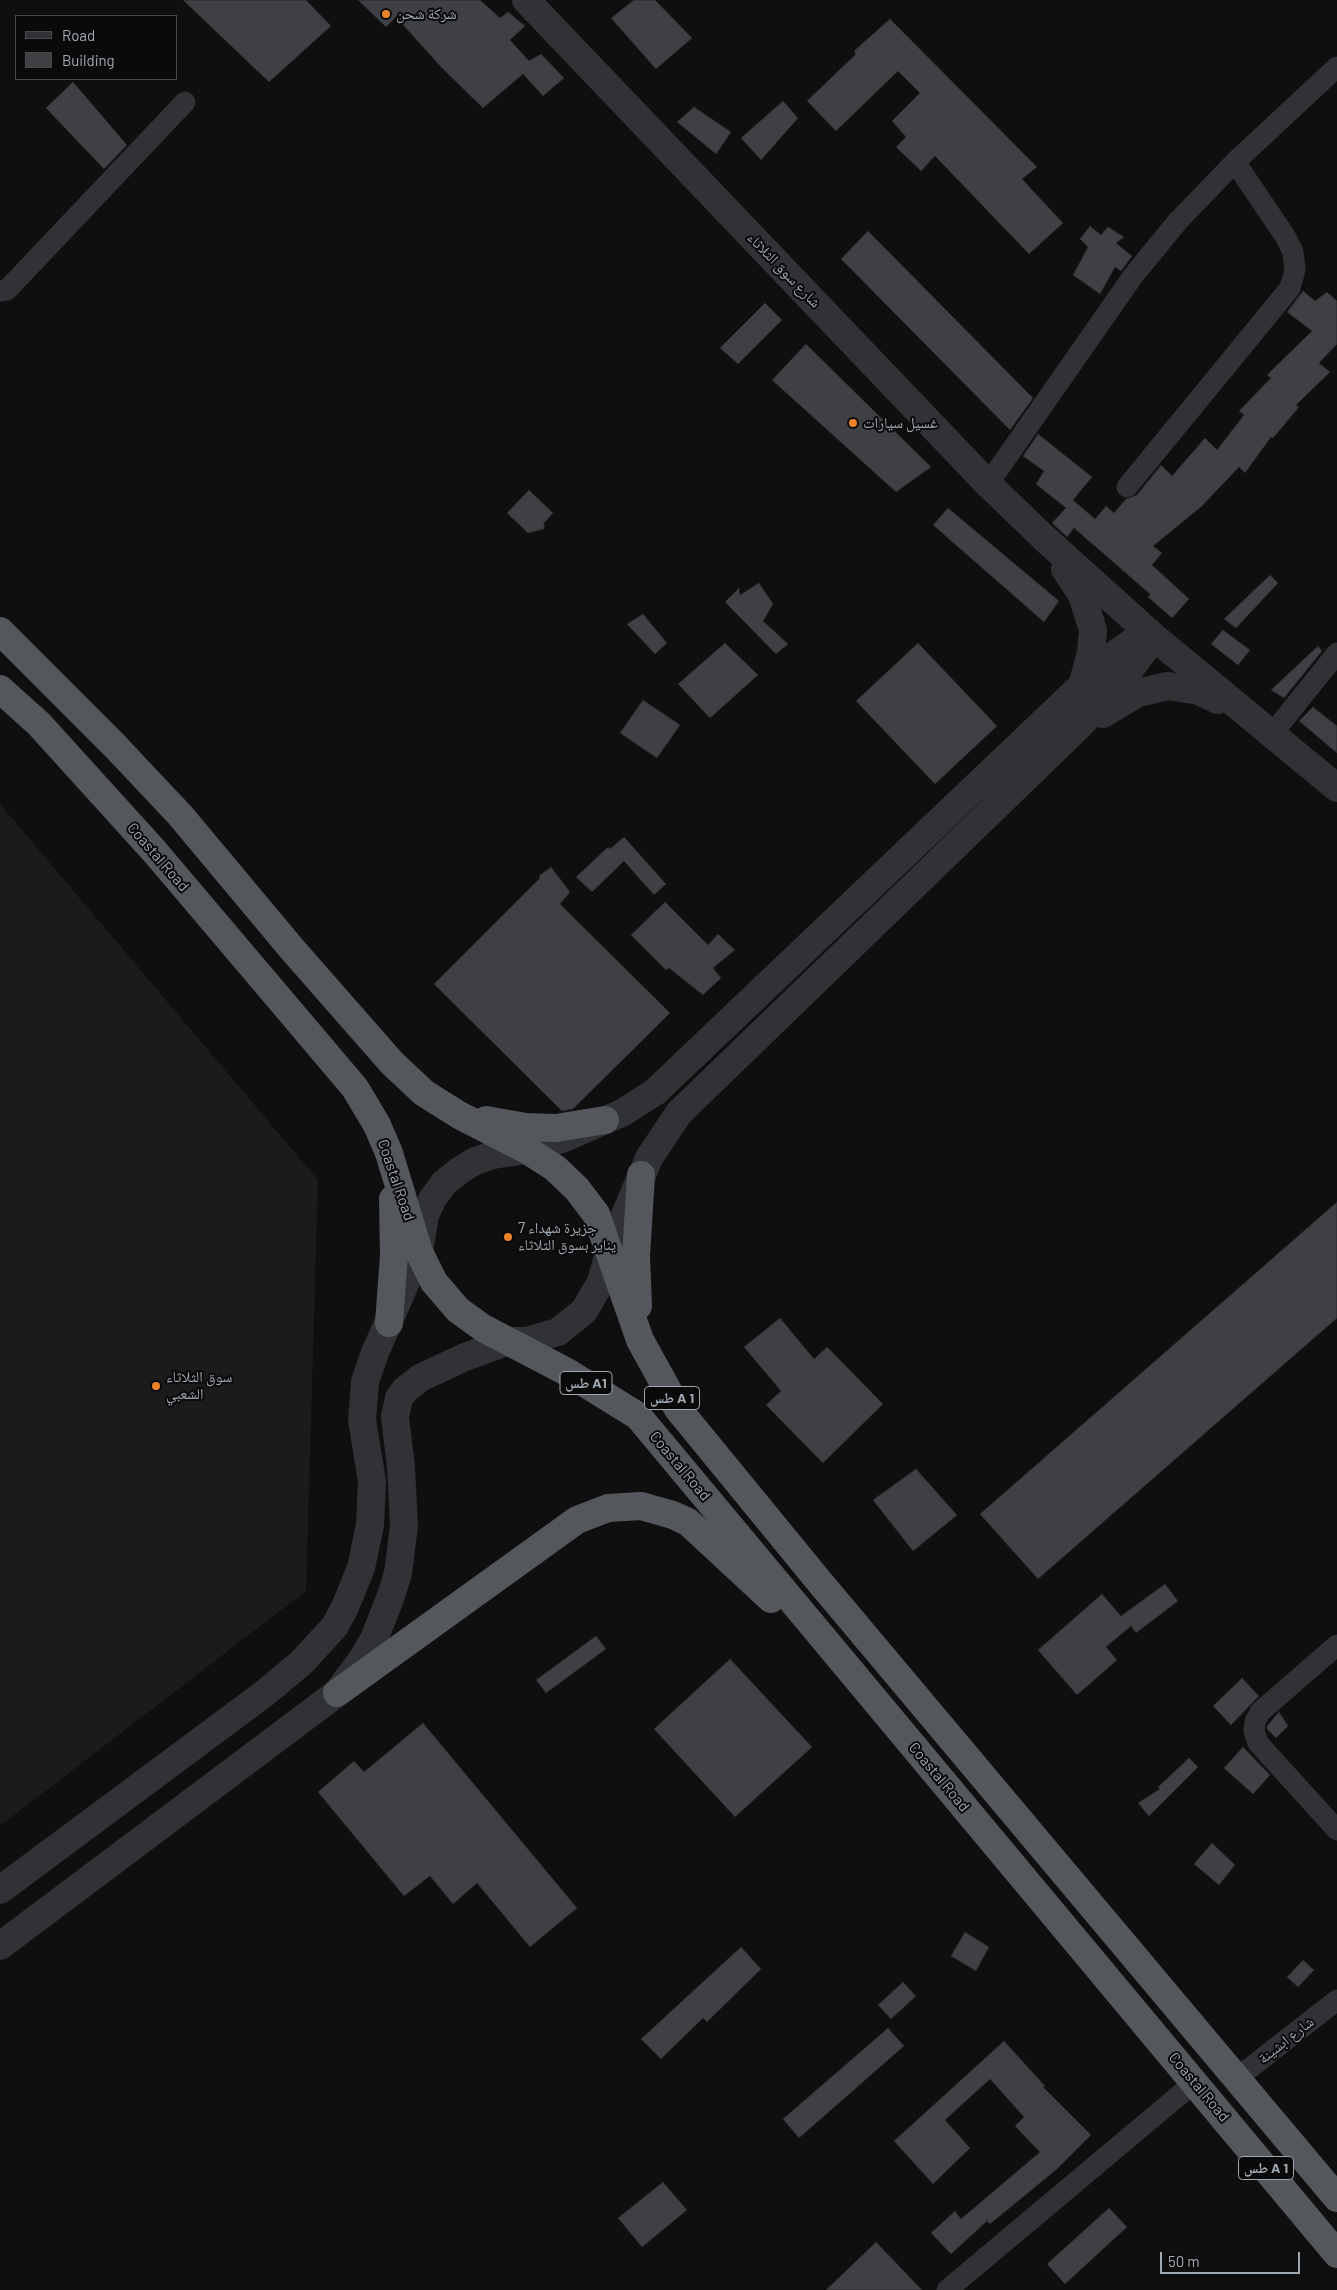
<!DOCTYPE html>
<html>
<head>
<meta charset="utf-8">
<style>
	body { margin:0 }
	#map { position:relative; width:1337px; height:2290px; overflow:hidden; background:#0f0f10; font-family:Barlow,sans-serif }
	canvas { display:block }
	.legend { position:absolute; left:15px; top:15px; width:162px; height:65px; box-sizing:border-box; background:#0a0a0b; border:1px solid #464a4d; margin:0; padding:6px 9px; list-style:none; font-size:15px; color:#a0a9b1 }
	.legend li { display:flex; align-items:center; gap:10px; height:25px }
	.legend b { width:25px; border:1px solid #464a4d }
	.scale { position:absolute; left:1160px; top:2252px; width:140px; height:22px; box-sizing:border-box; border:2px solid #a0a9b1; border-top:0; padding-left:6px; font-size:15px; line-height:18px; white-space:nowrap; color:#a0a9b1; -webkit-text-stroke:4px #0a0a0b; paint-order:stroke }
</style>
</head>
<body>
<div id="map">
<canvas width="1337" height="2290"></canvas>
<ul class="legend">
<li><b style="height:6px;background:#303235"></b>Road</li>
<li><b style="height:14px;background:#3e4043"></b>Building</li>
</ul>
<div class="scale">50 m</div>
</div>
<script>
const context = document.querySelector('canvas').getContext('2d');
context.lineJoin = 'round';
function fill(path, color) { context.fillStyle = color; context.fill(path, 'evenodd'); }
const poly = rows => new Path2D(rows.map(r => 'M' + r).join(''));
function stroke(path, color, width, dash) { context.strokeStyle = color; context.lineWidth = width; context.lineCap = dash ? 'butt' : 'round'; context.setLineDash(dash || []); context.stroke(path); }
function write(font, color, halo, rows, align = 'center') {
  context.font = font + ' Barlow,"Noto Naskh Arabic",sans-serif'; context.lineWidth = 4; context.setLineDash([]); context.textBaseline = 'middle'; context.strokeStyle = halo; context.fillStyle = color; for (const [text, x, y, turn = 0] of rows) {
    context.save(); context.translate(x, y); context.rotate((+turn || 0) * Math.PI / 180); context.textAlign = isNaN(turn) ? turn : align; if (halo) context.strokeText(text, 0, 0); context.fillText(text, 0, 0); context.restore();
  }
}
fill(poly([
	[0,804,318,1180,306,1591,0,1826]
]), '#1b1b1d');
const building = poly([
	[183,0,306,0,331,26,269,82,183,0],
	[358,0,480,0,500,18,508,12,525,26,510,40,529,61,541,54,564,78,543,96,523,74,483,108,442,68,396,17,386,27,358,0],
	[634,0,655,0,692,38,656,69,611,18,634,0],
	[890,19,1037,167,1022,179,1063,223,1029,254,935,156,921,171,896,147,906,137,892,121,920,93,898,71,836,131,807,101,856,54,854,51,890,19],
	[73,82,127,145,104,169,46,108,73,82],
	[783,101,798,118,761,160,741,138,783,101],
	[694,107,731,132,716,154,677,122,694,107],
	[1090,226,1101,235,1108,227,1124,237,1116,243,1132,256,1121,271,1115,267,1100,294,1073,275,1088,247,1080,239,1090,226],
	[868,231,1033,398,1010,430,841,259,868,231],
	[1303,291,1315,301,1327,292,1337,301,1337,344,1319,363,1330,372,1296,405,1299,407,1273,438,1271,437,1245,473,1239,467,1201,507,1153,546,1162,553,1152,565,1189,599,1172,618,1148,597,1150,594,1074,528,1067,537,1052,523,1066,508,1036,484,1044,471,1023,456,1038,434,1092,477,1073,500,1095,519,1106,506,1114,513,1126,499,1137,495,1161,465,1172,476,1205,438,1217,450,1244,415,1239,411,1271,378,1267,375,1312,331,1287,312,1303,291],
	[765,303,782,320,738,364,720,348,765,303],
	[806,344,931,467,896,492,772,380,806,344],
	[529,490,553,513,544,523,544,529,528,533,507,513,529,490],
	[948,508,1059,601,1044,622,933,525,948,508],
	[1270,575,1278,583,1236,628,1224,619,1270,575],
	[759,583,773,604,763,621,788,644,776,654,725,602,739,588,740,595,759,583],
	[643,614,667,643,655,654,627,624,643,614],
	[1223,630,1250,650,1238,665,1211,644,1223,630],
	[725,643,758,675,710,718,678,684,725,643],
	[918,643,997,726,935,784,856,701,918,643],
	[1318,646,1322,651,1284,698,1271,690,1318,646],
	[643,700,680,725,657,758,620,733,643,700],
	[1313,707,1337,726,1337,753,1299,721,1313,707],
	[624,837,666,884,654,895,624,861,592,892,576,877,608,847,610,849,624,837],
	[551,867,570,892,560,904,670,1013,573,1109,562,1111,434,984,540,878,539,876,551,867],
	[665,902,708,945,718,934,735,950,713,968,721,978,703,995,669,968,666,970,631,935,665,902],
	[1337,1202,1337,1318,1038,1579,980,1514,1337,1202],
	[780,1318,814,1359,827,1347,883,1404,823,1463,766,1405,781,1391,744,1347,780,1318],
	[916,1469,957,1515,913,1551,873,1500,916,1469],
	[1165,1584,1178,1601,1136,1633,1131,1626,1106,1647,1117,1660,1077,1695,1038,1650,1102,1594,1121,1616,1165,1584],
	[596,1636,606,1649,546,1693,536,1680,596,1636],
	[730,1659,812,1747,735,1817,654,1729,730,1659],
	[1242,1678,1259,1696,1231,1725,1213,1706,1242,1678],
	[1279,1712,1288,1726,1276,1738,1267,1729,1267,1726,1279,1712],
	[423,1723,577,1908,530,1947,477,1883,453,1904,430,1876,404,1896,318,1792,354,1761,364,1772,423,1723],
	[1243,1747,1270,1775,1253,1794,1224,1768,1243,1747],
	[1189,1758,1198,1767,1149,1816,1138,1803,1160,1789,1158,1787,1189,1758],
	[1212,1843,1235,1865,1219,1885,1194,1864,1212,1843],
	[965,1932,989,1947,976,1971,951,1956,965,1932],
	[741,1947,761,1969,707,2022,703,2018,661,2059,641,2039,741,1947],
	[1303,1960,1314,1970,1298,1987,1287,1977,1303,1960],
	[903,1982,916,1996,891,2019,878,2005,903,1982],
	[888,2028,904,2046,799,2138,783,2119,888,2028],
	[1004,2041,1045,2086,1043,2087,1091,2135,1057,2169,990,2224,987,2221,951,2254,931,2233,955,2211,961,2219,1040,2152,1015,2126,1024,2117,990,2079,945,2120,970,2148,933,2184,894,2141,1004,2041],
	[663,2182,687,2210,642,2247,618,2218,663,2182],
	[1109,2208,1127,2227,1065,2284,1047,2264,1109,2208],
	[876,2242,922,2290,826,2290,876,2242]
]);
fill(building, '#3e4043');
stroke(building, '#29292c', 1);
stroke(poly([
	[0,291,7,290,185,102],
	[988,484,1133,276,1178,221,1235,162,1337,67],
	[1127,487,1290,288,1295,270,1293,252,1285,236,1235,162],
	[1272,734,1337,653],
	[1337,1645,1260,1712,1255,1722,1254,1731,1258,1743,1337,1830],
	[1236,2079,1337,2000],
	[947,2290,1195,2082]
]), '#303235', 21);
stroke(poly([
	[526,0,988,484,1044,538,1154,637,1337,788],
	[1065,569,1082,595,1093,630,1091,652,1082,686],
	[1103,714,1138,693,1168,686,1199,691,1218,700],
	[0,1890,265,1693,301,1663,335,1626,345,1607,361,1568,370,1525,372,1481,362,1420,365,1382,374,1355,419,1252,425,1215,433,1198,444,1183,459,1171,475,1161,493,1155,527,1150,562,1139,622,1113,655,1092,1114,655,1148,631],
	[0,1946,337,1693,363,1658,374,1639,391,1596,398,1573,404,1526,401,1467,395,1417,399,1398,405,1390,420,1378,465,1357,509,1341,526,1341,558,1332,584,1311,601,1282,609,1253,649,1158,679,1113,1075,730,1120,683,1154,637]
]), '#303235', 28);
stroke(poly([
	[0,631,115,746,180,815,292,949,392,1063,424,1093,459,1115,527,1150,555,1168,577,1189,596,1214,640,1340,678,1409,818,1580,1337,2198],
	[0,689,39,724,155,852,355,1088,377,1125,389,1153,419,1252,434,1282,458,1310,483,1328,567,1372,638,1416,1337,2254],
	[486,1120,526,1127,556,1128,605,1120],
	[638,1306,636,1256,641,1175],
	[389,1323,394,1255,393,1199],
	[337,1693,577,1520,608,1508,641,1506,673,1515,688,1522,771,1599]
]), '#54585d', 28);
for (const [x, y, r, color] of [
	[386,14,5,"#ee8229"],
	[853,423,5,"#ee8229"],
	[508,1237,5,"#ee8229"],
	[156,1386,5,"#ee8229"]
]) { const dot = new Path2D(); dot.arc(x, y, r, 0, 2 * Math.PI); context.fillStyle = color; context.fill(dot); stroke(dot, '#0a0a0b', 2); }
for (const [x, y, w] of [
	[586,1383,52],
	[672,1398,55],
	[1266,2168,55]
]) { const box = new Path2D(); box.roundRect(x - w / 2, y - 11.5, w, 23, 4); context.fillStyle = '#0a0a0b'; context.fill(box); stroke(box, '#a0a9b1', 1); }
write('bold 14px', '#a0a9b1', null, [
	["طس A1",586,1383],
	["طس A 1",672,1398],
	["طس A 1",1266,2168]
]);
write('15px', '#a0a9b1', '#0a0a0b', [
	["شركة شحن",396,14],
	["غسيل سيارات",863,423],
	["جزيرة شهداء 7",518,1228],
	["يناير بسوق الثلاثاء",518,1245],
	["سوق الثلاثاء",166,1377],
	["الشعبي",166,1394]
], 'left');
write('15px', '#a0a9b1', '#0a0a0b', [
	["شارع سوق الثلاثاء",784,270,46],
	["Coastal Road",158,857,49],
	["Coastal Road",396,1180,71],
	["Coastal Road",680,1466,50],
	["Coastal Road",939,1777,50],
	["شارع ابشينة",1286,2040,-38],
	["Coastal Road",1199,2087,50]
]);
</script>
</body>
</html>
